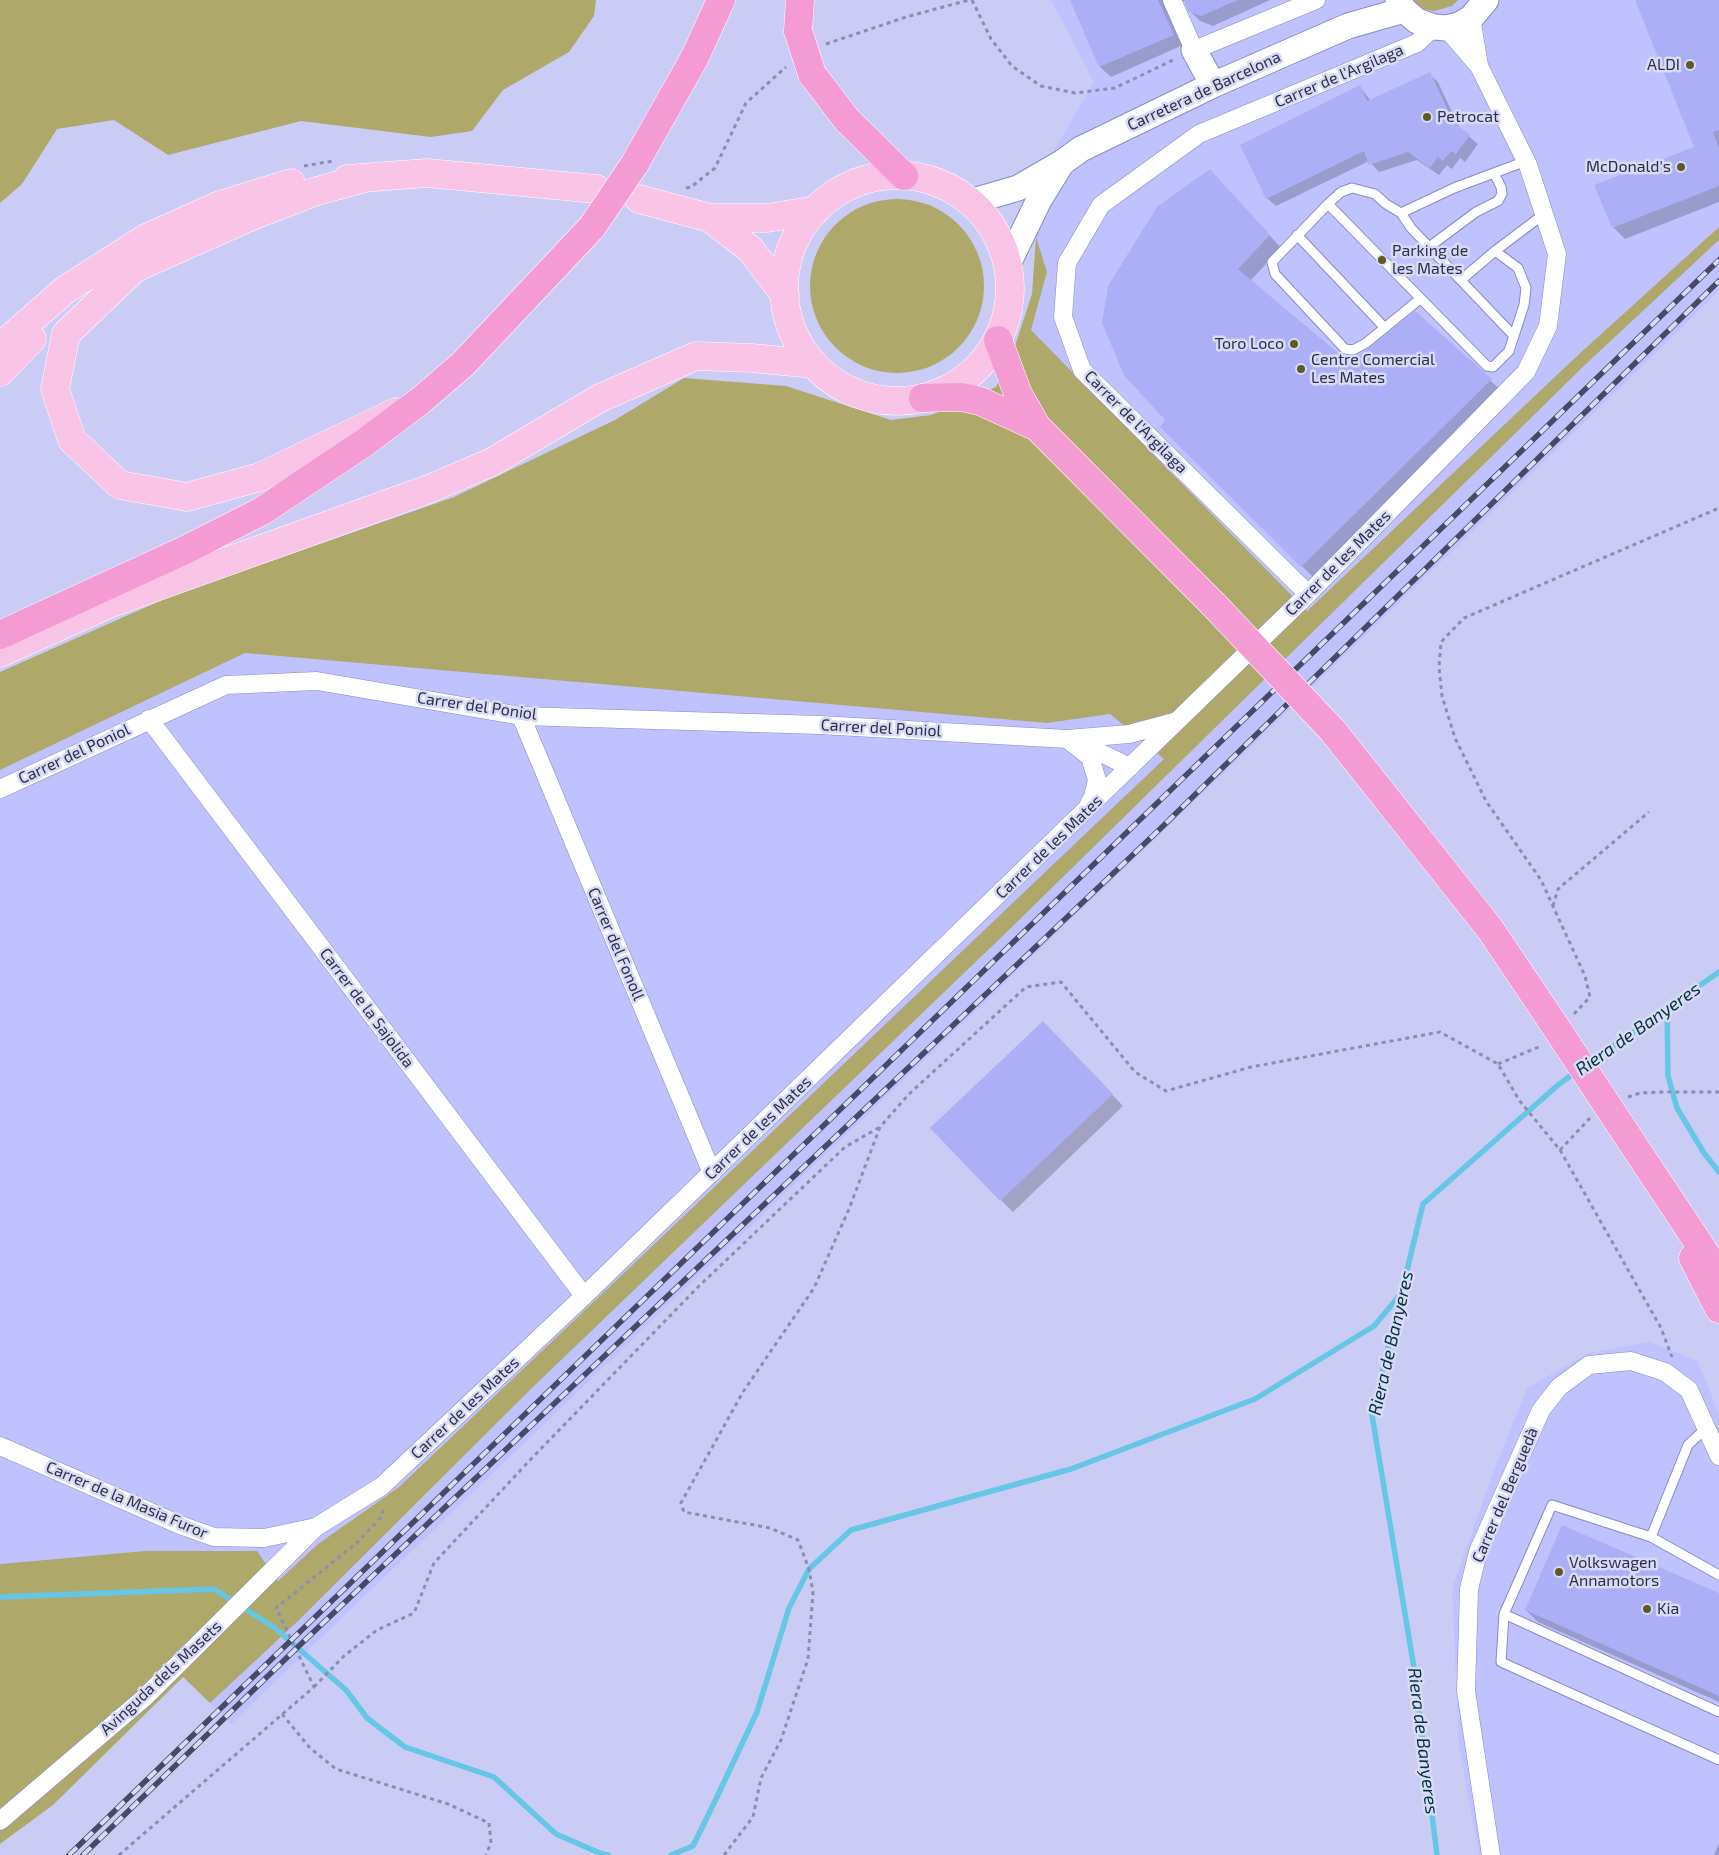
<!DOCTYPE html>
<html>
<head>
<meta charset="utf-8">
<style>
	body { margin:0 }
	canvas { display:block; background:#caccf5 }
</style>
</head>
<body>
<canvas width="1719" height="1855"></canvas>
<script>
const context = document.querySelector('canvas').getContext('2d');
context.lineJoin = 'round';
function fill(path, color) { context.fillStyle = color; context.fill(path, 'evenodd'); }
const poly = rows => new Path2D(rows.map(r => 'M' + r).join(''));
function stroke(path, color, width, dash) { context.strokeStyle = color; context.lineWidth = width; context.lineCap = dash ? 'butt' : 'round'; context.setLineDash(dash || []); context.stroke(path); }
function write(font, color, halo, rows, align = 'center') {
  context.font = font + ' "Exo 2",sans-serif'; context.lineWidth = 5; context.setLineDash([]); context.textBaseline = 'middle'; context.strokeStyle = halo; context.fillStyle = color; for (const [text, x, y, turn = 0] of rows) {
    context.save(); context.translate(x, y); context.rotate((+turn || 0) * Math.PI / 180); context.textAlign = isNaN(turn) ? turn : align; if (halo) context.strokeText(text, 0, 0); context.fillText(text, 0, 0); context.restore();
  }
}
fill(poly([
	[1051,0,1719,0,1719,227,1577,356,1307,611,1031,330,1047,272,1024,201,1094,82],
	[1719,240,1719,291,1225,772,231,1724,210,1703,297,1622,531,1389,1012,927,1587,363],
	[245,653,1047,723,1110,714,1165,759,399,1487,318,1544,278,1581,257,1551,145,1551,0,1564,0,770],
	[1649,1342,1698,1361,1719,1414,1719,1855,1479,1855,1459,1747,1452,1589,1491,1478,1527,1388,1589,1353]
]), '#bfc2fe');
fill(poly([
	[0,0,596,0,594,16,569,52,503,90,472,131,431,137,301,121,168,155,114,120,57,129,22,184,0,203],
	[1413,0,1458,0,1452,6,1434,11,1424,9],
	'810 286a87 87 0 1 1 174 0a87 87 0 1 1-174 0Z',
	[1719,227,1719,240,1587,363,1012,927,531,1389,297,1622,210,1703,183,1677,53,1805,0,1844,0,1564,145,1551,257,1551,278,1581,318,1544,399,1487,1164,759,1110,714,1047,723,245,653,0,770,0,672,171,596,454,497,615,420,684,378,786,386,891,420,931,415,996,387,1014,349,1032,294,1036,237,1047,272,1031,330,1307,611,1577,356]
]), '#afa86b');
fill(poly([
	[1071,0,1270,0,1213,26,1200,21,1189,10,1185,1,1178,1,1183,45,1111,77,1100,67],
	[1637,0,1719,0,1719,202,1625,239,1613,227,1695,148],
	[1429,74,1438,82,1460,129,1478,144,1465,162,1460,158,1452,169,1447,165,1439,175,1417,160,1379,172,1369,161,1276,206,1267,198,1360,87,1371,101],
	[1222,183,1281,248,1250,281,1350,365,1415,313,1503,392,1314,578,1161,427,1166,420],
	[1055,1035,1123,1106,1013,1212,1001,1200],
	[1719,1595,1719,1702,1538,1622,1526,1610],
	[1719,1843,1719,1855,1714,1855]
]), '#0003');
stroke(poly([
	[1667,1008,1668,1076,1677,1108,1704,1153,1719,1172],
	[1589,1063,1719,972],
	[0,1597,214,1589,275,1628,346,1690,367,1718,405,1747,494,1777,556,1834,602,1854,608,1855],
	[671,1855,693,1846,717,1797,757,1712,789,1608,809,1569,851,1530,1071,1469,1255,1399,1374,1326,1400,1295],
	[1437,1855,1414,1668,1372,1415,1423,1204,1558,1085,1577,1071]
]), '#65c6e6', 5.5);
fill(poly([
	[1070,0,1158,0,1174,35,1099,67],
	[1184,0,1238,0,1201,16,1188,11],
	[1635,0,1719,0,1719,130,1713,132,1719,148,1719,186,1612,228,1594,185,1694,147],
	[1430,72,1454,123,1470,135,1456,154,1451,151,1443,161,1438,157,1430,168,1408,152,1369,165,1364,151,1266,199,1240,145,1360,85,1367,101],
	[1210,169,1270,235,1238,269,1350,363,1415,311,1492,379,1301,567,1160,427,1165,420,1124,375,1102,323,1108,286,1157,207],
	[1043,1021,1113,1094,1000,1201,930,1128],
	[1562,1525,1719,1593,1719,1696,1525,1610]
]), '#acaff6');
const lane = poly([
	[1526,161,1454,188,1401,213,1386,204,1375,194,1352,188,1341,192,1328,204,1487,366,1493,367,1509,351,1524,305,1526,288,1518,268,1495,251,1544,214],
	[1328,204,1272,262,1275,274,1345,349,1353,350,1366,343,1420,299],
	[1401,213,1411,228,1514,336],
	[1297,235,1385,328],
	[1429,247,1476,212,1498,201,1502,194,1501,187,1494,173],
	[1461,280,1495,251],
	[1651,1537,1688,1445,1705,1429],
	[1719,1575,1651,1537,1552,1505,1504,1614,1719,1712],
	[1504,1614,1501,1662,1719,1760]
]);
const street = poly([
	[1172,0,1194,50,1316,0],
	[1471,18,1479,65],
	[1308,594,1082,370,1063,317,1067,263,1101,205,1199,134,1417,43,1434,27],
	[521,716,712,1173],
	[149,719,584,1296],
	[1067,739,1090,757,1097,780,1093,797,1089,804],
	[1082,744,1130,767],
	[0,789,226,685,317,681,521,716,820,725,1067,739,1129,734,1174,722],
	[0,1446,180,1525,214,1537,264,1538,316,1527],
	[0,1821,144,1698,316,1527,382,1486,584,1296,1308,594,1526,372,1548,326,1557,254,1528,165,1479,66,1446,28],
	[1491,1855,1466,1691,1469,1589,1478,1552,1541,1410,1559,1387,1589,1365,1631,1361,1665,1372,1689,1390,1719,1456]
]);
const secondary = poly([
	[1398,0,1404,10,1417,21,1434,27,1446,28,1459,25,1471,18,1486,0],
	[1194,50,1213,85],
	[970,202,1018,188,1063,162,1081,149,1213,85,1348,26,1404,10],
	[1008,264,1039,200,1060,166]
]);
const primary = poly([
	'784 288a113 113 0 1 1 226 0a113 113 0 1 1-226 0Z',
	[365,178,317,191,252,216,135,268,66,334,55,389,72,440,120,485,187,497,260,477,396,412],
	[347,179,427,173,596,189],
	[639,199,710,218,767,218,816,210],
	[710,218,750,249,785,295],
	[0,347,65,290,146,238,220,205,291,183],
	[0,372,32,339],
	[0,653,111,603,429,489,492,462,600,398,696,356,752,358,814,364]
]);
const highway = poly([
	[798,31,800,0],
	[812,74,847,120,904,176],
	[634,165,695,57,721,0],
	[998,340,1018,394,1037,427,1216,607],
	[923,398,961,397,980,401,1037,427],
	[0,635,185,550,262,511,364,443,420,401,463,364,592,227],
	[1333,731,1490,929,1553,1023],
	[1619,1123,1719,1274],
	[1693,1258,1719,1309]
]);
stroke(lane, '#888aca', 11);
stroke(street, '#888aca', 19);
stroke(secondary, '#888aca', 27);
stroke(primary, '#fff', 29);
stroke(highway, '#fff', 29);
stroke(poly([
	[972,0,991,39,1012,66,1041,86,1075,93,1115,88,1175,59],
	[826,44,906,17,969,0],
	[304,166,333,161],
	[686,188,691,187,715,168,746,103,786,67],
	[1553,906,1558,889,1649,812],
	[1574,1014,1590,997,1585,976,1541,880,1486,801,1455,738,1442,696,1439,667,1441,642,1464,618,1719,508],
	[1498,1064,1541,1046],
	[1628,1097,1640,1093,1663,1092,1719,1092],
	[1560,1150,1590,1118],
	[314,1687,344,1656,377,1630,414,1613,434,1563,531,1459,697,1288,845,1147,880,1127],
	[282,1714,310,1748,336,1769,448,1804,489,1823,491,1843,486,1855],
	[119,1855,314,1687,276,1608,359,1541,383,1515,383,1507],
	[724,1855,753,1817,761,1778,781,1740,808,1659,813,1592,809,1569,798,1540,770,1528,684,1512,681,1503,743,1392,814,1288,849,1209,880,1127,909,1094,1026,987,1061,982,1135,1072,1166,1091,1251,1067,1440,1032,1498,1064,1519,1100,1560,1150,1661,1328,1672,1357]
]), '#8c8eb1', 3, [4, 4]);
stroke(lane, '#fff', 9);
stroke(street, '#fff', 18);
stroke(secondary, '#fff', 25);
stroke(primary, '#f9c3e5', 28);
stroke(highway, '#f59bd4', 28);
const rail = poly([
	[69,1855,1719,260],
	[83,1855,303,1642,1160,829,1719,281]
]);
stroke(rail, '#484967', 5.5);
stroke(rail, '#d9dbf6', 4, [11]);
const highwayBridge = poly([
	[798,31,812,74],
	[592,227,634,165],
	[1216,607,1333,731],
	[1553,1023,1619,1123]
]);
stroke(highwayBridge, '#fff', 29, []);
stroke(highwayBridge, '#f59bd4', 28);
for (const [x, y, r, color] of [
	[1690,65,5,"#5f5925"],
	[1427,117,5,"#5f5925"],
	[1681,167,5,"#5f5925"],
	[1382,260,5,"#5f5925"],
	[1294,344,5,"#5f5925"],
	[1301,369,5,"#5f5925"],
	[1559,1572,5,"#5f5925"],
	[1647,1609,5,"#5f5925"]
]) { const dot = new Path2D(); dot.arc(x, y, r, 0, 2 * Math.PI); context.fillStyle = color; context.fill(dot); stroke(dot, '#d9dbf6', 2); }
write('16px', '#2e2f4a', '#d9dbf6', [
	["ALDI",1680,65,"right"],
	["Petrocat",1437,117],
	["McDonald's",1671,167,"right"],
	["Parking de",1392,251],
	["les Mates",1392,269],
	["Toro Loco",1284,344,"right"],
	["Centre Comercial",1311,360],
	["Les Mates",1311,378],
	["Volkswagen",1569,1563],
	["Annamotors",1569,1581],
	["Kia",1657,1609]
], 'left');
write('16px', '#2e2f4a', '#d9dbf6', [
	["Carrer de l'Argilaga",1339,76,-23],
	["Carretera de Barcelona",1204,91,-25],
	["Carrer de l'Argilaga",1136,422,45],
	["Carrer de les Mates",1338,563,-45],
	["Carrer del Poniol",477,706,8],
	["Carrer del Poniol",881,728,3],
	["Carrer del Poniol",74,754,-25],
	["Carrer de les Mates",1049,847,-44],
	["Carrer del Fonoll",616,944,67],
	["Carrer de la Sajolida",367,1008,53],
	["Carrer de les Mates",758,1128,-44],
	["Carrer de les Mates",465,1408,-43],
	["Carrer del Berguedà",1505,1495,-67],
	["Carrer de la Masia Furor",127,1500,23],
	["Avinguda dels Masets",161,1678,-43]
]);
write('italic 18px', '#02313f', '#d9dbf6', [
	["Riera de Banyeres",1638,1029,-35],
	["Riera de Banyeres",1391,1343,-77],
	["Riera de Banyeres",1423,1741,83]
]);
</script>
</body>
</html>
